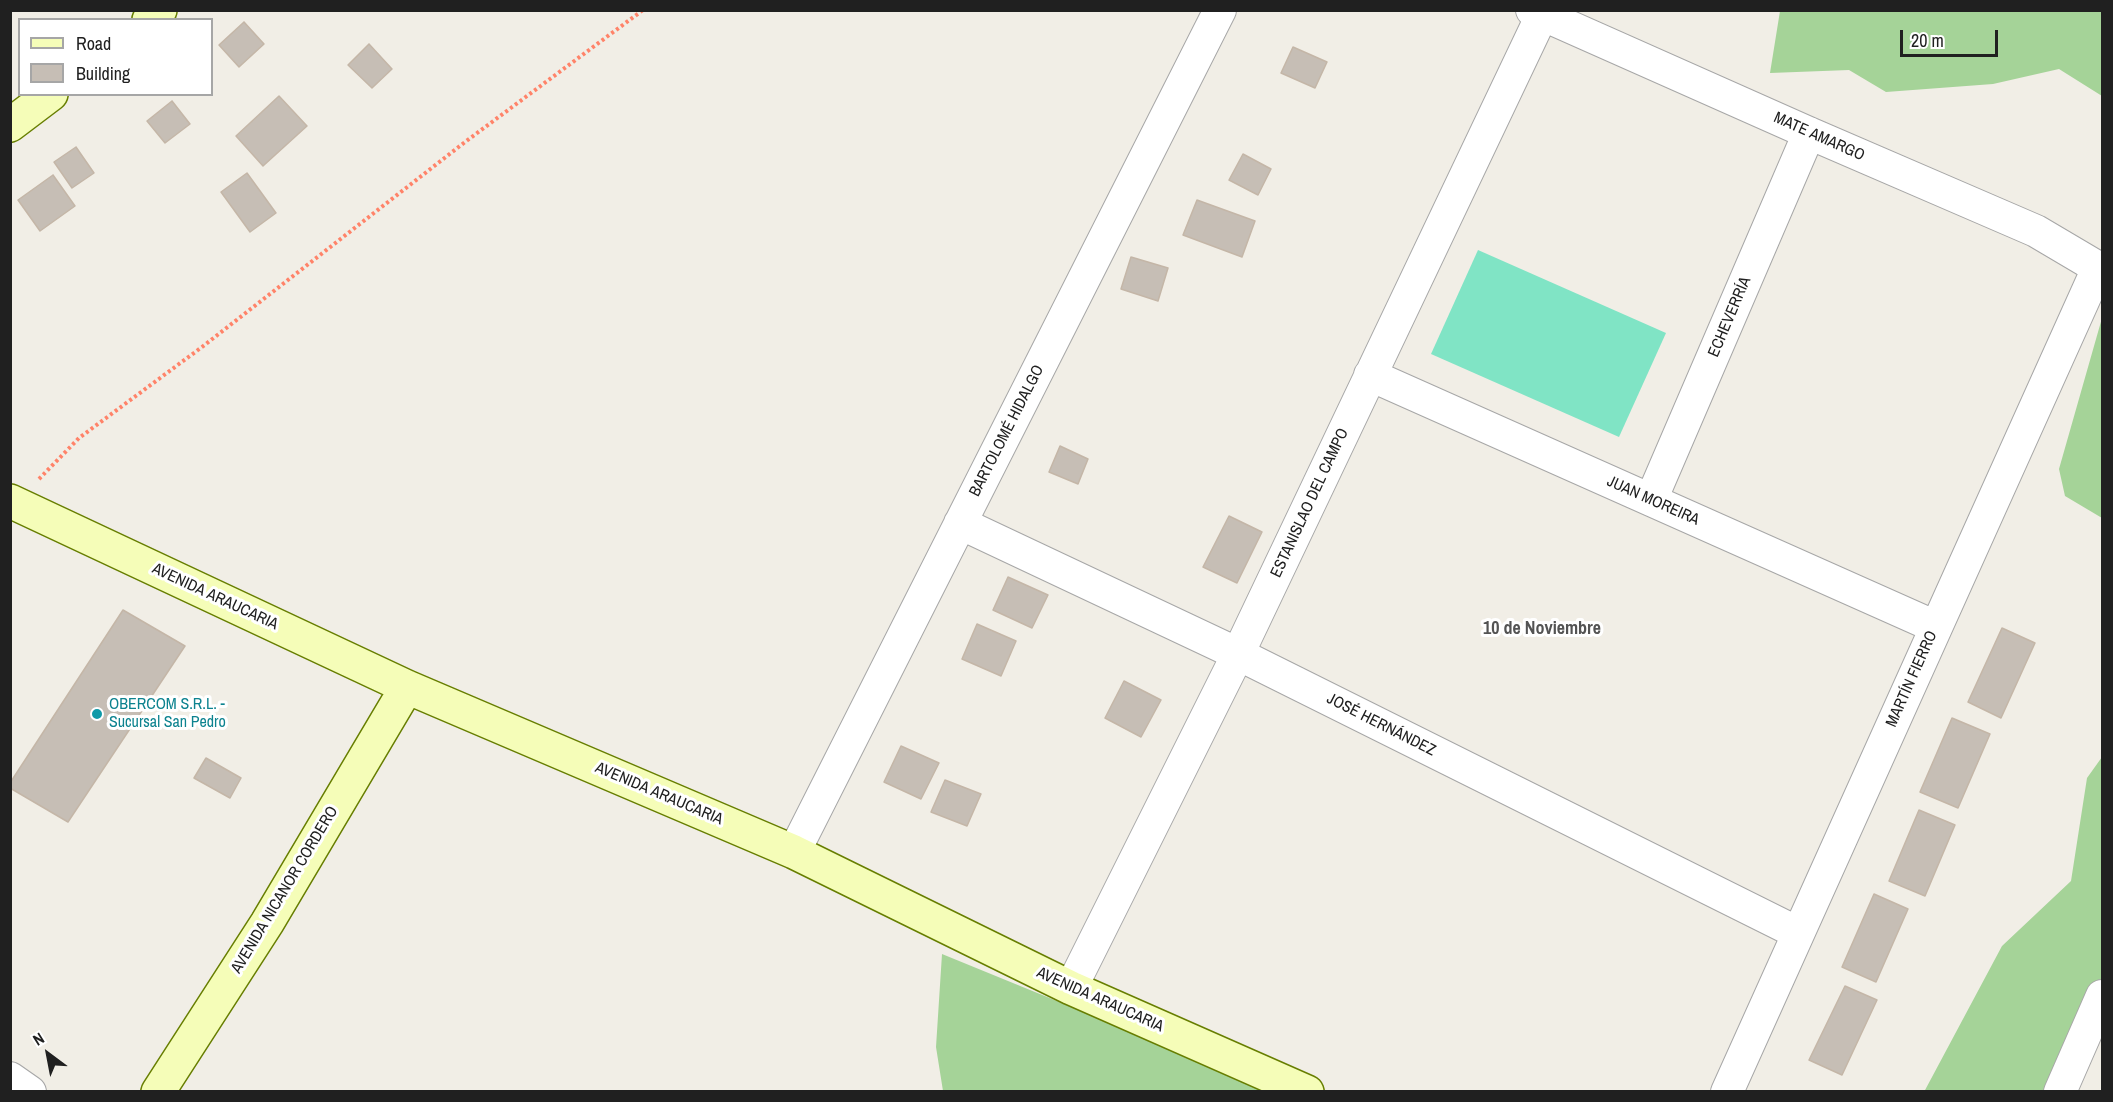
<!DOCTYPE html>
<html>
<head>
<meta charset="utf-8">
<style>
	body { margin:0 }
	#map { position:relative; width:2113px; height:1102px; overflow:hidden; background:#f1eee6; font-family:"Archivo Narrow",sans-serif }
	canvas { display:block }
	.frame { position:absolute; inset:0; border:12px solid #202020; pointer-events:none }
	.legend { position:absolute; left:18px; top:18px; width:195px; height:78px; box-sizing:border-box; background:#fff; border:2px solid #a6a6a6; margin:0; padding:8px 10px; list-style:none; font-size:18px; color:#202020 }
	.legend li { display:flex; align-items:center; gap:12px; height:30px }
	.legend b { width:30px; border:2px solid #a6a6a6 }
	.north { position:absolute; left:18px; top:1024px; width:60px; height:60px; -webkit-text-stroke:4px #fff; paint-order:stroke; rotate:328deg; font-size:16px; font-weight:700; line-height:24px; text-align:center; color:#202020 }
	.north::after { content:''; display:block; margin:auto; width:21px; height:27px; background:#202020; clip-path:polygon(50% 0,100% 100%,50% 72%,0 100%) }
	.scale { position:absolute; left:1900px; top:30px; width:98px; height:27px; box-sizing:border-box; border:3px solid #202020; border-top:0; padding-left:8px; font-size:18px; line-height:21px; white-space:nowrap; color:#202020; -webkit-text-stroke:4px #fff; paint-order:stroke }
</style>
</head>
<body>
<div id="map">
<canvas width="2113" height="1102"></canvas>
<div class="frame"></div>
<ul class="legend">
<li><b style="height:8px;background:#f5fdb8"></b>Road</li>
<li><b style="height:16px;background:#c6beb5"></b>Building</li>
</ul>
<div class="north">N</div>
<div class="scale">20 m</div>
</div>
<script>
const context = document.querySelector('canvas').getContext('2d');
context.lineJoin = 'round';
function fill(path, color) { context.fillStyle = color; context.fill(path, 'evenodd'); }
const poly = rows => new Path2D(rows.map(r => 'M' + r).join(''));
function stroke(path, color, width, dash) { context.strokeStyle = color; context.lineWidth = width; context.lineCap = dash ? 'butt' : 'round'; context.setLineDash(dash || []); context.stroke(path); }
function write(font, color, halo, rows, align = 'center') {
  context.font = font + ' "Archivo Narrow",sans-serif'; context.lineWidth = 6; context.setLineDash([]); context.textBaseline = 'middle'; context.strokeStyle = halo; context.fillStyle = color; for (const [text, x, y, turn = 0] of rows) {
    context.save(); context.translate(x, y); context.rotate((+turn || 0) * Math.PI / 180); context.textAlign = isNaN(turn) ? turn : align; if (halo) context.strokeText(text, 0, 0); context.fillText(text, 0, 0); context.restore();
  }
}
fill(poly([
	[1780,11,2102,11,2102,96,2059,69,1993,84,1886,92,1849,70,1770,73],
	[2102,318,2102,518,2065,496,2059,469],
	[2102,757,2102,984,2045,1091,1924,1092,2002,946,2071,881,2087,778],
	[942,954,1277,1091,943,1091,936,1047]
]), '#a5d398');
fill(poly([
	[1478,250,1666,333,1619,437,1431,354]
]), '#80e4c5');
const building = poly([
	[244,22,264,44,239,67,219,45,244,22],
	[369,44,392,69,372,88,348,65,369,44],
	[1293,47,1327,62,1315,88,1281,73,1293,47],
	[279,96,307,126,263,166,236,136,279,96],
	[172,101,190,124,165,143,147,121,172,101],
	[76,147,94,173,72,188,54,162,76,147],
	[1243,154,1271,169,1258,195,1229,180,1243,154],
	[247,173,276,213,250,232,221,192,247,173],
	[53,175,75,206,40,231,18,200,53,175],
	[1197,200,1255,221,1242,257,1183,235,1197,200],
	[1131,257,1168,268,1158,301,1121,289,1131,257],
	[1060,446,1088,459,1078,484,1049,472,1060,446],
	[1229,516,1262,532,1237,583,1203,567,1229,516],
	[1008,577,1048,595,1032,628,993,610,1008,577],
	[123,610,185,646,68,822,10,788,10,783,123,610],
	[977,624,1016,641,1001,676,962,659,977,624],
	[2002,628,2035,643,2001,718,1968,702,2002,628],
	[1124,681,1161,700,1141,737,1105,718,1124,681],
	[1952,718,1990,734,1958,808,1920,792,1952,718],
	[901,746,939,763,921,799,884,782,901,746],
	[206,758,241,778,230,798,194,778,206,758],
	[945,780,981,794,967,826,931,812,945,780],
	[1919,810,1955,825,1925,896,1889,881,1919,810],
	[1874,894,1908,909,1876,982,1842,967,1874,894],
	[1845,986,1877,1000,1842,1075,1809,1060,1845,986]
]);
fill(building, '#c6beb5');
stroke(building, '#c4b6a7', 1.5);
const street = poly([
	[1532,10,1809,133,2036,231,2102,270],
	[1370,375,1936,627],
	[1651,500,1809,133],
	[960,523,1238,654,1798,933],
	[794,852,1220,10],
	[1071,988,1238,654,1542,15],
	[10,1078,30,1092],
	[1727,1092,2098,268],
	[2060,1092,2102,996]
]);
const secondary = poly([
	[149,20,160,10],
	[10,125,51,94],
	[10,501,407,687,794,852,1071,988,1307,1092],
	[158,1092,267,923,407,687]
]);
stroke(street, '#a7a7a7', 34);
stroke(secondary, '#677e00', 36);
stroke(poly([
	[39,479,79,438,202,347,465,142,643,10]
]), '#ff8369', 4, [3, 3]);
stroke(street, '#fff', 32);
stroke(secondary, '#f5fdb8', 33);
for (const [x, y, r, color] of [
	[97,714,6,"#0f9aa8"]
]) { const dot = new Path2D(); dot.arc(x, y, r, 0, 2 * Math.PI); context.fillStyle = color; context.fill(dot); stroke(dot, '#fff', 2); }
write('16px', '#202020', '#fff', [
	["MATE AMARGO",1819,137,24],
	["ECHEVERRÍA",1730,317,-67],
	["BARTOLOMÉ HIDALGO",1007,431,-63],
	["JUAN MOREIRA",1653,501,24],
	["ESTANISLAO DEL CAMPO",1310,503,-65],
	["AVENIDA ARAUCARIA",215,597,25],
	["MARTÍN FIERRO",1912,679,-66],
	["JOSÉ HERNÁNDEZ",1381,725,27],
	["AVENIDA ARAUCARIA",659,794,23],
	["AVENIDA NICANOR CORDERO",285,890,-59],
	["AVENIDA ARAUCARIA",1100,1000,24]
]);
write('16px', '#0d838f', '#fff', [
	["OBERCOM S.R.L. -",109,705],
	["Sucursal San Pedro",109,723]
], 'left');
write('bold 18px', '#535353', '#fff', [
	["10 de Noviembre",1542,629]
]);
</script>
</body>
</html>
